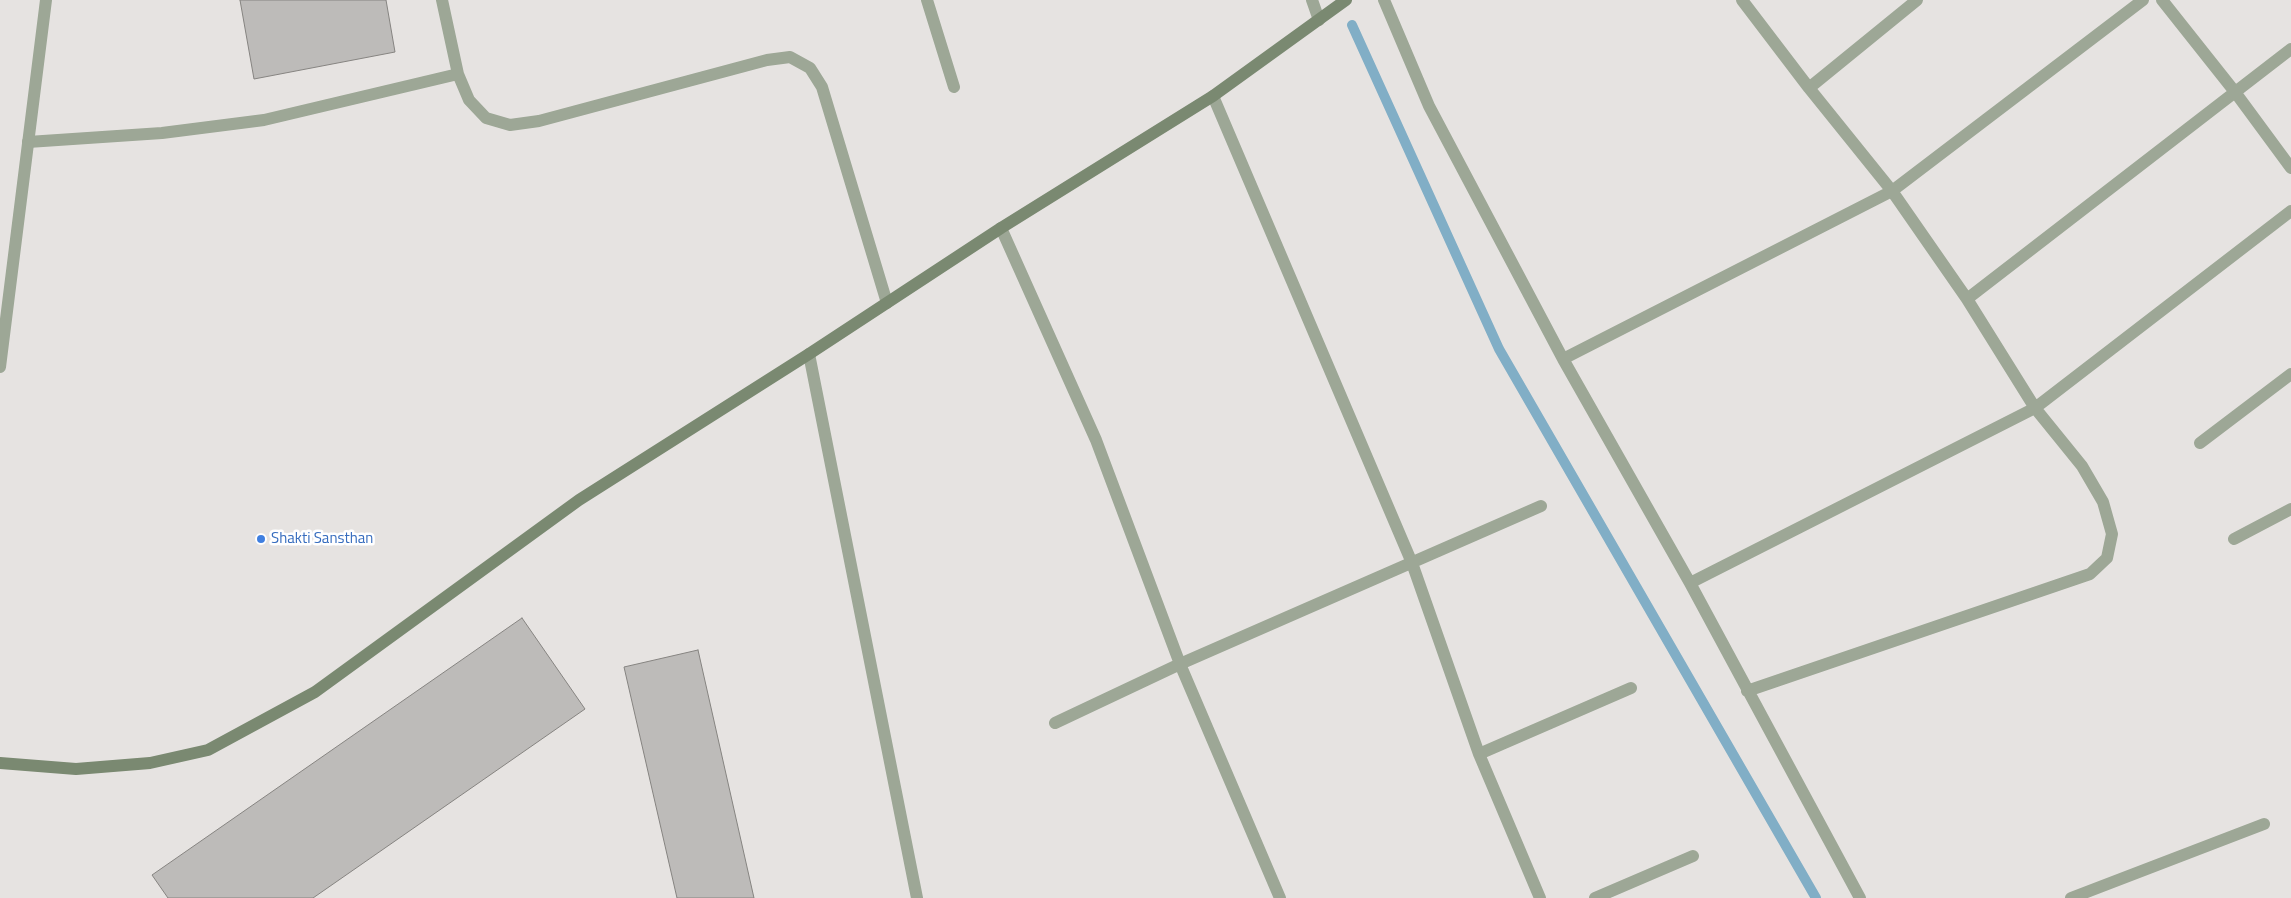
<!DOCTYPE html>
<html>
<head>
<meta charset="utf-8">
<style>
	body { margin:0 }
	canvas { display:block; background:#e6e3e1 }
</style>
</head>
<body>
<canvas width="2291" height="898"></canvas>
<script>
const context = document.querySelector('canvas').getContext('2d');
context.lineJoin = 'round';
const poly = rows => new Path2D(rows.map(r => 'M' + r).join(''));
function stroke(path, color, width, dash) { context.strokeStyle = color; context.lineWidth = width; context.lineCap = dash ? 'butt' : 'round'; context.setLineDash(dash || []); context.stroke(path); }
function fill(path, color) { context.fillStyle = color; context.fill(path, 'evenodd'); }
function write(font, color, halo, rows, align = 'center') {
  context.font = font + ' "Titillium Web",sans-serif'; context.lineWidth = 5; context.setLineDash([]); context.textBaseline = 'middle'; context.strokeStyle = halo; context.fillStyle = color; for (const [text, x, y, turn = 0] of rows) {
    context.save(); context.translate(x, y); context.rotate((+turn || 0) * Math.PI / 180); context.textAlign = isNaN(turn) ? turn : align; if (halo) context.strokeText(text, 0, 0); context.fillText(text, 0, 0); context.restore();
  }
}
stroke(poly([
	[1352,25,1499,349,1816,898]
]), '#81aec6', 10);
const building = poly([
	[240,0,386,0,395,52,254,79,240,0],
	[522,618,585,709,313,898,168,898,152,875,522,618],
	[698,650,754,898,677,898,624,667,698,650]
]);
fill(building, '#bdbbb9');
stroke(building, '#868481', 1);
stroke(poly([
	[442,0,458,74,469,100,486,118,510,125,539,121,767,60,790,57,810,68,822,87,887,303],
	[927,0,954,87],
	[1312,0,1319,20],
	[1384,0,1429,106,1563,359,1690,583,1860,898],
	[1742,0,1809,88,1892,191,1967,299,2035,408,2082,466,2103,502,2112,534,2107,558,2090,574,1747,691],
	[2162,0,2235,92,2291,168],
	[1809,88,1917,0],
	[1213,96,1412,563,1479,754,1540,898],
	[28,142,162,133,264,120,458,74],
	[1001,228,1096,440,1180,664,1280,898],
	[1967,299,2291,49],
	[809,354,917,898],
	[1563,359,1892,191,2143,0],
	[2200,443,2291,374],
	[2234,539,2291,509],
	[1690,583,2035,408,2291,211],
	[1055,723,1180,664,1541,506],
	[1479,754,1631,688],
	[1595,898,1693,856],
	[2071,898,2264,824]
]), '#9da796', 12);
stroke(poly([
	[0,367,46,0]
]), '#9da796', 12);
stroke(poly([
	[0,763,76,769,150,763,208,750,315,692,579,500,809,354,1001,228,1213,96,1346,0]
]), '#7a8971', 12);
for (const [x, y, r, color] of [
	[261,539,5,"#3f7fe0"]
]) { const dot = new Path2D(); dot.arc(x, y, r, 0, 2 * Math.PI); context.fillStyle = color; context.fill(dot); stroke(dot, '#fff', 2); }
write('15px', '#366cbe', '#fff', [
	["Shakti Sansthan",271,539]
], 'left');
</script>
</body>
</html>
